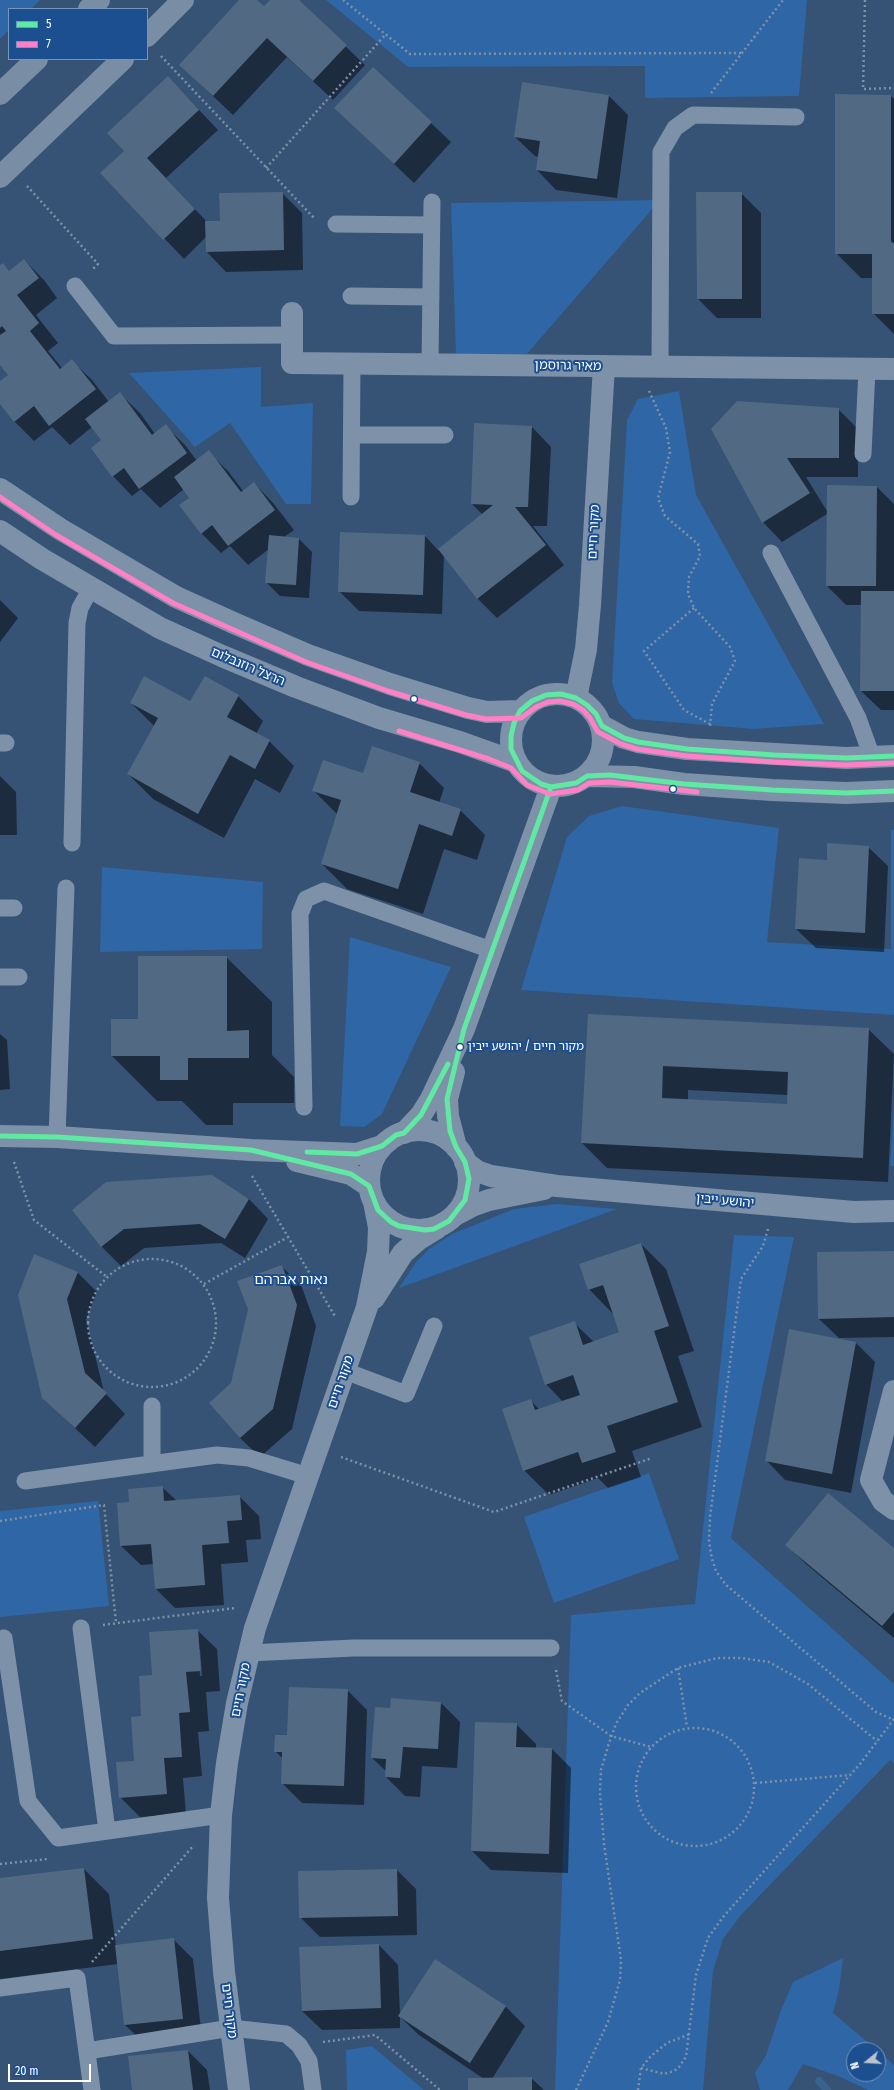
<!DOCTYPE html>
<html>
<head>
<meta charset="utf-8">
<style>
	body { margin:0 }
	#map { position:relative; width:894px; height:2090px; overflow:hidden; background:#365274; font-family:"Fira Sans Condensed",sans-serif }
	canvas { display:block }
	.legend { position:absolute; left:8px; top:8px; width:140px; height:52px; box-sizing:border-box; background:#1b4f8f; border:1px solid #7695bc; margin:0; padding:5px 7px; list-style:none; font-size:12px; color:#fff }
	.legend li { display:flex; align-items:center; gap:8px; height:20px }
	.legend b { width:20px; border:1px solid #7695bc }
	.north { position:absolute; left:846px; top:2042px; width:40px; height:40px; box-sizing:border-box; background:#1b4f8f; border:1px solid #7695bc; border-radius:50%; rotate:252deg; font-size:11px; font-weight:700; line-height:16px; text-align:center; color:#fff }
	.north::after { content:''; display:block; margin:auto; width:14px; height:18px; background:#b9c2ce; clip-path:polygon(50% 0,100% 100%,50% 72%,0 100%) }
	.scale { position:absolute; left:8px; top:2064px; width:83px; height:18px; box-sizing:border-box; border:2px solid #fff; border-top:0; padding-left:5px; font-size:12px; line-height:14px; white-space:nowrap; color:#fff; -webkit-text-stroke:3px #1b4f8f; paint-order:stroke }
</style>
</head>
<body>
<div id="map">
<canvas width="894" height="2090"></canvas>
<ul class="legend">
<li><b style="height:5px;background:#60e9a3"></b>5</li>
<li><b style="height:5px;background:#ff80c5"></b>7</li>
</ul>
<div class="north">N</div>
<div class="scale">20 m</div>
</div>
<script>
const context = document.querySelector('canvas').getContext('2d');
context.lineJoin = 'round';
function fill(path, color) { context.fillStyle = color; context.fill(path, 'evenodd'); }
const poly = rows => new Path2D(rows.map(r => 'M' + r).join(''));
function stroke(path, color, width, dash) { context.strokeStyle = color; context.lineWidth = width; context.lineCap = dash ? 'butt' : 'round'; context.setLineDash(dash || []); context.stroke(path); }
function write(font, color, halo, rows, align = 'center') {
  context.font = font + ' "Fira Sans Condensed","Noto Sans Hebrew",sans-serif'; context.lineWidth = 4; context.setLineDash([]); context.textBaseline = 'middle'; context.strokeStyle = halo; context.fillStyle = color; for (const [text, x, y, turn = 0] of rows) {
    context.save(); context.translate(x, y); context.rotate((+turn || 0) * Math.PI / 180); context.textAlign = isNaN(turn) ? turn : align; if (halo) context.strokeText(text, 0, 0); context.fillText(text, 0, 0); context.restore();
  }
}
fill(poly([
	[0,0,40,0,31,9,9,9,9,30,0,39],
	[326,0,807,0,799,96,645,98,645,66,408,67],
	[660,200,527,354,456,355,451,203],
	[261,367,261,407,313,403,311,504,286,504,230,423,195,447,129,373],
	[679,391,696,495,824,724,754,729,634,719,619,703,612,683,627,420,638,399],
	[622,806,779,828,767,942,891,949,891,830,894,830,894,1015,521,990,567,837,589,816],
	[102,867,263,882,262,949,100,952],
	[350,937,451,967,382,1114,364,1127,340,1126],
	[894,1105,894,1166,890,1166],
	[557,1204,617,1209,399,1288,416,1262,429,1249,452,1234,514,1209],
	[734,1235,794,1237,731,1538,894,1684,894,1763,890,1760,741,1915,723,1939,713,1971,703,2090,555,2090,571,1615,695,1604],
	[649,1473,679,1559,554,1603,524,1517],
	[98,1501,109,1606,0,1617,0,1511],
	[843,1958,839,1990,833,2013,877,2050,854,2050,854,2074,878,2074,878,2051,894,2065,894,2090,868,2090,838,2076,803,2064,788,2090,760,2090,755,2073,766,2055,781,2010,793,1982],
	[372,2046,424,2090,347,2090,346,2050]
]), '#2f66a5');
fill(poly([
	[240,0,256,0,264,8,271,0,297,0,365,65,333,100,287,57,233,115,180,65],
	[373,68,451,142,414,183,355,127],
	[168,77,218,130,166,178,207,222,221,222,282,193,302,213,303,270,226,272,207,252,206,237,184,259,102,173,125,151],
	[609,96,628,115,617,198,556,190,537,170,539,157,535,156,515,137],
	[891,96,894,99,894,334,873,313,873,278,861,278,836,253],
	[741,193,761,213,761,318,717,318,698,299],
	[24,260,44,280,57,298,36,315,58,343,48,351,62,368,72,361,92,380,109,402,120,394,140,413,155,434,165,426,185,445,197,461,208,452,228,471,243,491,254,483,273,503,294,530,284,537,299,539,312,552,309,598,280,596,266,582,269,549,248,565,230,546,221,553,201,533,191,498,184,489,160,508,141,489,132,496,113,476,102,440,92,427,70,445,52,427,34,441,14,421,0,403,0,382,9,375,0,364,0,267,3,265,10,272],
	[838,409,858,429,858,477,806,477,827,511,877,487,894,504,894,710,881,710,861,691,862,605,846,605,827,586,827,514,782,542,763,522,712,429],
	[532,427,551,447,547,526,533,526,564,565,497,618,478,599,444,556,442,614,359,611,339,591,425,536,438,550,483,515,472,504],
	[0,600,18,618,0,642],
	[238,696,263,721,256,734,269,741,294,766,280,793,255,779,224,838,153,799,128,774,154,726,131,703,191,703],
	[419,763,444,788,439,803,460,810,485,835,477,860,444,849,423,914,347,889,322,864,338,815,313,790,364,774],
	[0,776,16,792,17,835,0,835],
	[868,847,888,866,884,952,816,948,796,929,828,861],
	[226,957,272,1002,272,1055,294,1077,294,1103,233,1103,233,1125,206,1125,182,1101,157,1101,112,1056,139,1020],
	[589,1015,868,1029,894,1054,888,1182,607,1168,582,1143],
	[688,1090,788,1095,788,1105,688,1101],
	[0,1034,7,1040,10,1089,0,1090],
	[211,1176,249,1199,268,1219,245,1258,221,1243,144,1248,121,1266,102,1247,73,1210],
	[641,1244,666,1269,694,1351,678,1356,702,1427,632,1451,641,1477,608,1488,598,1478,549,1495,524,1470,531,1401,540,1410,563,1402,546,1384,574,1323,594,1342,621,1333,614,1315,589,1289],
	[894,1252,894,1337,839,1338,819,1319],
	[281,1266,301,1285,316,1326,292,1429,260,1457,240,1438,232,1384],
	[78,1273,97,1292,86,1319,104,1392,125,1414,95,1447,43,1398,19,1295],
	[856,1343,875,1362,851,1493,785,1480,766,1460],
	[162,1487,177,1501,239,1496,259,1516,261,1539,246,1540,248,1562,221,1564,224,1605,175,1608,156,1589,154,1564,141,1565,121,1546],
	[787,1545,894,1549,894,1638,806,1564],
	[197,1630,217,1649,220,1691,206,1692,209,1731,198,1732,202,1776,183,1778,186,1814,140,1817,120,1797,136,1762,142,1717,153,1676],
	[198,1649,200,1649,202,1676,200,1676],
	[347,1690,367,1710,364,1805,302,1803,282,1783,283,1759,275,1751,288,1736],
	[441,1703,460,1722,457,1768,422,1766,420,1797,405,1796,386,1777,386,1771,372,1758,391,1709],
	[516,1724,536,1744,536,1748,552,1749,571,1768,568,1873,491,1870,472,1851],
	[84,1869,109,1894,116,1946,173,1939,193,1959,202,2038,145,2044,125,2025,118,1964,0,1979,0,1879],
	[397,1870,416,1889,417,1935,320,1937,300,1917],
	[379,1945,398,1965,400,2015,435,1960,506,2007,525,2026,492,2079,531,2078,544,2090,469,2090,484,2079,419,2035,400,2017,400,2028,322,2030,302,2011],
	[188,2051,207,2070,210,2090,133,2090]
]), '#0007');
stroke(poly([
	[819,2081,827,2090]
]), '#3b618d', 8);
fill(poly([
	[239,0,257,0,264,6,270,0,299,0,347,45,313,81,267,38,213,96,179,65],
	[373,67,432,122,394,164,334,108],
	[168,76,199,110,147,158,195,209,163,240,100,173,124,151,107,133],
	[522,82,609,95,597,179,536,170,540,141,514,137],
	[835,94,891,95,891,242,894,243,894,314,872,314,872,254,835,254],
	[283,192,284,250,206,252,205,221,220,221,219,193],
	[696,192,742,192,742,299,697,299],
	[24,259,39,278,17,295,39,323,30,331,60,369,72,359,96,389,49,426,34,406,14,422,0,404,0,381,8,375,0,365,0,335,6,331,2,326,0,328,0,265,3,263,9,271],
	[120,392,152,435,166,424,187,453,139,489,124,468,112,477,91,448,101,440,85,419],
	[737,401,839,408,839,458,787,458,810,493,762,523,711,429],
	[474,423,532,426,528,507,515,507,546,545,477,599,438,549,493,505,471,504],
	[209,450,241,492,254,482,275,510,228,546,212,525,201,534,179,505,189,498,174,477],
	[827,485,877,486,876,586,826,586],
	[340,532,425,535,423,595,338,592],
	[269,535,299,538,296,585,265,583],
	[861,591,894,591,894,691,860,691],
	[144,676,190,701,205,676,239,695,227,717,270,740,255,769,230,755,198,814,127,774,158,718,130,703],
	[372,746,420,762,410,792,461,809,452,836,419,824,398,889,321,864,341,800,312,791,323,760,363,773],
	[827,843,869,846,865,933,795,929,799,858,827,860],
	[138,956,227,956,227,1031,249,1030,249,1058,188,1058,188,1080,160,1080,160,1056,111,1056,111,1019,138,1019],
	[588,1014,869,1028,863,1158,581,1143],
	[663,1066,788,1072,787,1104,662,1098],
	[212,1175,249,1199,225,1239,200,1224,124,1229,101,1247,72,1210,106,1182],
	[641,1243,669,1326,654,1331,678,1402,607,1426,616,1452,582,1463,578,1452,523,1471,502,1409,531,1399,535,1410,580,1395,573,1375,545,1385,529,1337,575,1321,583,1345,619,1332,603,1285,588,1290,579,1264],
	[894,1251,894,1317,818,1319,817,1252],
	[34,1254,78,1272,67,1299,85,1373,107,1393,75,1428,42,1398,18,1295],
	[282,1265,297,1305,273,1409,240,1438,209,1403,231,1383,248,1309,237,1281],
	[789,1329,856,1342,832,1474,765,1461],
	[163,1486,164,1501,240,1495,242,1520,227,1521,229,1543,202,1545,205,1585,155,1589,151,1544,120,1546,117,1503,129,1502,128,1489],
	[828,1493,894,1548,894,1612,882,1626,785,1545],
	[198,1629,201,1671,186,1672,190,1712,179,1713,182,1757,164,1758,167,1794,119,1798,116,1762,134,1761,131,1717,141,1716,139,1676,152,1675,149,1632],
	[289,1687,348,1689,344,1786,281,1784,282,1752,274,1752,275,1735,287,1735],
	[391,1698,441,1702,438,1749,403,1747,400,1778,385,1777,386,1759,371,1758,375,1707,390,1708],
	[475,1722,517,1723,516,1747,552,1748,549,1854,471,1851],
	[84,1868,93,1939,0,1951,0,1878],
	[397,1869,398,1916,299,1918,298,1871],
	[174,1938,183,2019,124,2025,115,1945],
	[379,1944,381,2008,302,2011,299,1947],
	[435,1959,506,2006,470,2063,398,2016],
	[188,2050,193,2090,132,2090,128,2056],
	[532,2077,532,2090,468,2090,468,2078]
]), '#526984');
stroke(poly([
	[343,0,410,54,741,53],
	[865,0,863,89,894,88],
	[161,56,314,218],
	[711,93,783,0],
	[266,168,386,34],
	[27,186,98,264,92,270],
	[649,391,666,428,670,452,658,498,665,516,698,544,700,556,689,577,688,594,694,608,730,647,735,661,712,704,710,726],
	[694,608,644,651,684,710,710,724],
	[14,1162,34,1220,107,1277],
	[252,1176,336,1318],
	[768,1229,763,1246,741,1279,710,1517,709,1542,712,1559,716,1571,726,1585,876,1712,894,1720],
	'88 1323a64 64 0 1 1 128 0a64 64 0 1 1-128 0Z',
	[204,1284,288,1237],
	[341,1457,494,1512,652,1458],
	[0,1521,104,1505,116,1623],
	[103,1625,235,1608],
	[678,1668,687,1727],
	[556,1670,562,1701,611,1736,651,1747],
	'636 1787a59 59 0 1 1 118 0a59 59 0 1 1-118 0Z',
	[755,1783,850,1775],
	[0,1864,48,1859],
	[92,1962,194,1845],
	[323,2042,375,2035,440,2090],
	[641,2068,664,2074,674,2071,679,2067,686,2057,696,1975,708,1938,723,1917,860,1764,894,1719],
	[576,2090,608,2022,620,1980,621,1960,604,1844,600,1793,601,1770,609,1743,616,1724,628,1705,640,1693,678,1668,717,1658,742,1658,769,1662,808,1684,877,1741],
	[638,2090,641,2068,651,2056,667,2043,690,2034]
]), '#7d92a8', 2.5, [2, 3]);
stroke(poly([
	[336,224,431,225],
	[75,286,114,336,292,335],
	[351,296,431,297],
	[430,364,432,202],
	[660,367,661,152,675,128,693,115,796,117],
	[352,435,445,435],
	[863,454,867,369],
	[351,497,352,364],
	[771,553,858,718,872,757],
	[0,743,6,743],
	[72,843,77,623,80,608,91,588],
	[0,908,14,908],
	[0,977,19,977],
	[304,1107,300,914,306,899,324,891,494,951],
	[57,1137,66,888],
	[345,1371,406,1394,434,1326],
	[152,1464,152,1406],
	[25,1481,217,1455,249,1458,308,1476],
	[81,1628,107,1831],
	[4,1638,28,1801,58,1838,221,1815],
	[248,1653,354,1648,551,1648],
	[0,1988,77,1978,92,2090],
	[87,2051,231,2028,286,2034,299,2045,309,2061,313,2090]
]), '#7d92a8', 17);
stroke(poly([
	[292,313,292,363,894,369],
	[576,698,586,649,590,605,604,366],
	[454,1072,447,1099,448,1116,456,1147],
	'369 1180a50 50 0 1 1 100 0a50 50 0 1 1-100 0Z',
	[404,1133,421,1115,431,1099,464,1029,551,787],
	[0,1136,57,1137,251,1150,357,1154,382,1146],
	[297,1161,351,1174,369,1186],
	[465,1162,477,1171,491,1176,557,1186,854,1212,894,1211],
	[455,1215,472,1206,489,1200,544,1189],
	[374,1298,403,1253,419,1239,437,1228],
	[894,1391,871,1480,883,1501,894,1509],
	[239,2090,224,1972,218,1898,221,1815,227,1763,237,1703,255,1628,367,1307,378,1252,379,1227,374,1202]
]), '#7d92a8', 22);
stroke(poly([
	[0,489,60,529,176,597,236,624,308,655,390,684,468,708,487,712,520,711],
	[0,531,42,559,160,628,222,656,296,687,379,718,460,742,516,762],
	'511 740a46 46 0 1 1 92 0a46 46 0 1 1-92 0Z',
	[602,726,624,738,638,742,687,749,846,758,894,756],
	[587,776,634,777,684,784,772,790,846,793,894,791]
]), '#7d92a8', 22);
stroke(poly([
	[89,9,99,0],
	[147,36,183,0],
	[0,94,37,59],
	[0,177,123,59]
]), '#798da4', 22);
stroke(poly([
	[894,756,846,758,774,755,687,749,638,742,624,738,602,726,596,714,587,705,576,698,561,694,546,695,532,701,520,711,514,723,511,736,511,749,522,771,541,784,551,787,576,783,587,776,610,775,684,784,772,790,846,793,894,791],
	[0,1136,57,1137,251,1150,351,1174,369,1186,378,1210,391,1222,399,1226,425,1230,434,1229,449,1221,465,1200,469,1179,465,1162,456,1147,450,1131,447,1099,464,1029,551,787],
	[307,1152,357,1154,382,1146,396,1135,404,1133,421,1115,448,1064]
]), '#60e9a3', 5);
stroke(poly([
	[0,497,56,535,173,603,306,662,388,691,466,715,486,719,521,718,536,707,548,702,560,701,573,704,583,710,590,718,598,732,621,744,637,749,687,756,774,762,846,765,894,763],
	[399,731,489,759,511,768,527,785,550,794,578,790,589,783,610,782,697,792]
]), '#ff80c5', 5);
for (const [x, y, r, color] of [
	[414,699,3.5,"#fff"],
	[673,789,3.5,"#fff"],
	[460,1047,3.5,"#fff"]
]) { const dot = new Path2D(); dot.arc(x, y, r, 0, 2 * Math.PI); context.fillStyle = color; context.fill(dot); stroke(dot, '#1b4f8f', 1.5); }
write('12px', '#fff', '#1b4f8f', [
	["מקור חיים / יהושע ייבין",468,1047]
], 'left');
write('13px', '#fff', '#1b4f8f', [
	["מאיר גרוסמן",568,366,1],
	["מקור חיים",594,532,-87],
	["הרצל רוזנבלום",248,667,23],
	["יהושע ייבין",725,1201,5],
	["מקור חיים",341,1382,-71],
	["מקור חיים",241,1690,-79],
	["מקור חיים",229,2011,83]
]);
write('14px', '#fff', '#1b4f8f', [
	["נאות אברהם",291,1280]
]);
</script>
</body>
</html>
